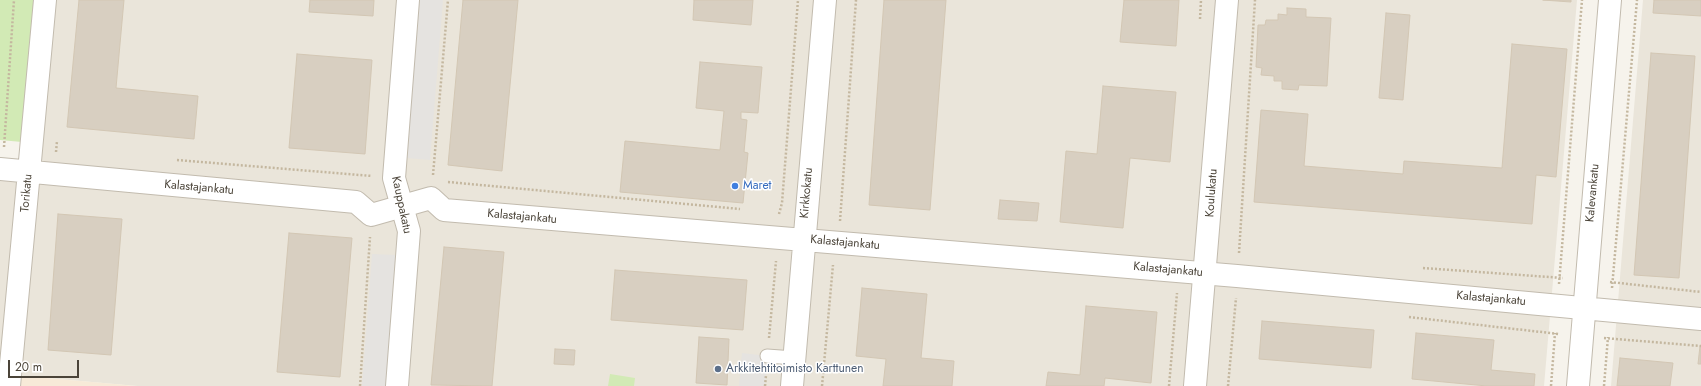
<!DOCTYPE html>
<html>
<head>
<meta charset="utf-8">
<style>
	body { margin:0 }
	#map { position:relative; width:1701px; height:386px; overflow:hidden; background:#f6f3ec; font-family:Jost,sans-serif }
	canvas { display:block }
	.scale { position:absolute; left:8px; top:360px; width:71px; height:18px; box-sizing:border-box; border:2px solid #4b4439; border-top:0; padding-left:5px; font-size:12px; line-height:14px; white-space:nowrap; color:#4b4439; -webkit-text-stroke:3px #fff; paint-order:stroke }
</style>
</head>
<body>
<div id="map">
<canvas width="1701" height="386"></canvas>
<div class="scale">20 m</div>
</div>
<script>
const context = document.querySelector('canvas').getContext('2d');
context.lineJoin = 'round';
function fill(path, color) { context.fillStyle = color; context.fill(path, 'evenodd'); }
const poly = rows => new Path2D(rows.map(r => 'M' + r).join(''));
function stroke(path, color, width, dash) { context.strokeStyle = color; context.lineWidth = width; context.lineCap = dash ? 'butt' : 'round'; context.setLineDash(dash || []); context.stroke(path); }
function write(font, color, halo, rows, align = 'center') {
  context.font = font + ' Jost,sans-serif'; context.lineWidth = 3; context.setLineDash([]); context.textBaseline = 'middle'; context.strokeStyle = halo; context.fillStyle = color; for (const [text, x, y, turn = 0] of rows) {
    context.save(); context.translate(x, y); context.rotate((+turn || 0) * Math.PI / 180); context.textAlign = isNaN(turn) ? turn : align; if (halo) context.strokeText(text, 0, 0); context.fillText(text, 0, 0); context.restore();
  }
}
fill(poly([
	[50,0,1577,0,1544,386,137,386,13,375,0,386,0,175,33,177],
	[1643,0,1701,0,1701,386,1611,386]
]), '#eae5da');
fill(poly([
	[12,375,137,386,11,386]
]), '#f7ead8');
fill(poly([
	[0,0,37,0,22,142,0,140],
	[610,374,635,378,634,386,608,386]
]), '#d2eab5');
fill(poly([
	[418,0,443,0,430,160,406,158],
	[372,254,396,255,387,386,362,386],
	[742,353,767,356,765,386,739,386]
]), '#e5e3e0');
const building = poly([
	[79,0,124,0,116,88,198,96,194,139,67,127,79,0],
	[310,0,374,0,373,16,309,12,310,0],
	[463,0,518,0,502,171,448,165,463,0],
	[694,0,753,0,751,25,693,20,694,0],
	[884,0,946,0,930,210,869,205,884,0],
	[1124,0,1179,0,1176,46,1120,42,1124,0],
	[1543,0,1571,0,1571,2,1543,0],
	[1654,0,1701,0,1701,16,1653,13,1654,0],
	[1287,8,1306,9,1306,17,1331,18,1327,86,1299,85,1298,90,1282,89,1282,81,1274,81,1274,76,1261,75,1262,68,1256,67,1258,25,1265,25,1266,20,1278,20,1278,14,1287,15,1287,8],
	[1386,13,1410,15,1403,100,1379,98,1386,13],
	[1512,44,1567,49,1556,177,1536,175,1532,224,1254,202,1261,110,1308,114,1304,166,1403,174,1404,161,1502,168,1512,44],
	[1651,53,1695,56,1679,278,1634,275,1651,53],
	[297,54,372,60,365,154,289,148,297,54],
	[700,62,762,67,758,113,741,112,741,119,747,120,744,152,748,153,743,203,620,192,625,141,720,150,724,111,696,108,700,62],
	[1103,86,1176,92,1170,162,1130,158,1123,228,1060,222,1066,151,1097,154,1103,86],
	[1000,200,1039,203,1037,221,998,219,1000,200],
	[58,214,122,219,111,355,48,350,58,214],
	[289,233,352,238,340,377,277,372,289,233],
	[444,247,504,252,492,386,431,385,444,247],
	[615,270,747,280,743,330,611,320,615,270],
	[862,288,927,294,921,358,954,361,952,386,883,386,886,359,856,356,862,288],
	[1086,306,1157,312,1151,383,1105,378,1104,386,1046,386,1048,372,1080,375,1086,306],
	[1262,321,1374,330,1371,368,1259,359,1262,321],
	[1416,333,1494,340,1491,370,1535,374,1534,386,1487,386,1412,379,1416,333],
	[699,337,729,339,727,385,696,383,699,337],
	[1700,346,1701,347,1701,364,1698,364,1700,346],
	[555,349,575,350,574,365,554,364,555,349],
	[1620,358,1673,363,1670,386,1617,386,1620,358]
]);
fill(building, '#d8cfc1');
stroke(building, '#d3c7b4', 1);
const service = poly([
	[767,356,794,358]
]);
const minor = poly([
	[0,169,356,202,371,215,431,198,444,210,1237,276,1701,319],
	[9,386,45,0],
	[397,386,409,231,394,178,408,0],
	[792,386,825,0],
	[1578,386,1610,0]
]);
const tertiary = poly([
	[1195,386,1227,0]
]);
stroke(service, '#c2bbae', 15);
stroke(minor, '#c2bbae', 24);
stroke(tertiary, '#c2bbae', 24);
stroke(poly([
	[1200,19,1201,0],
	[4,147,14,0],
	[56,152,57,141],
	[177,160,372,176],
	[433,175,448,0],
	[448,182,740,209],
	[779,214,782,203,798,0],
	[840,221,856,0],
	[1239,253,1255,0],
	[1423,268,1563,278],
	[1610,282,1701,292],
	[1559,284,1582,0],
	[1612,288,1637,0],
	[1409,317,1559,334],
	[769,338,776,261],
	[1604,338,1701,346],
	[360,386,370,237],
	[765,386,766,375],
	[822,386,833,265],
	[1169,386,1177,293],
	[1228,386,1236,298],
	[1551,386,1555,333],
	[1604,386,1608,337]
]), '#c4b79f', 2.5, [2, 2]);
stroke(service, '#fff', 13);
stroke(minor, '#fff', 22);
stroke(tertiary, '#fff', 22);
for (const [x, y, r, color] of [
	[735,186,4,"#3f7fe0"],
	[718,369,4,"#5c6f8a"]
]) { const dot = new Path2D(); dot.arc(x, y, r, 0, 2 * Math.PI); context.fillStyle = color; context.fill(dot); stroke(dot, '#fff', 1.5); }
write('12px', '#366cbe', '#fff', [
	["Maret",743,186]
], 'left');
write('12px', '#4b4439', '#fff', [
	["Kalastajankatu",199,188,5],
	["Torikatu",27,193,-85],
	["Kirkkokatu",807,193,-85],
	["Koulukatu",1212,193,-86],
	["Kalevankatu",1593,193,-85],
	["Kauppakatu",401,205,78],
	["Kalastajankatu",522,217,5],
	["Kalastajankatu",845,243,5],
	["Kalastajankatu",1168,270,5],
	["Kalastajankatu",1491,299,5]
]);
write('12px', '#4e5e75', '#fff', [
	["Arkkitehtitoimisto Karttunen",726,369]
], 'left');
</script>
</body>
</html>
